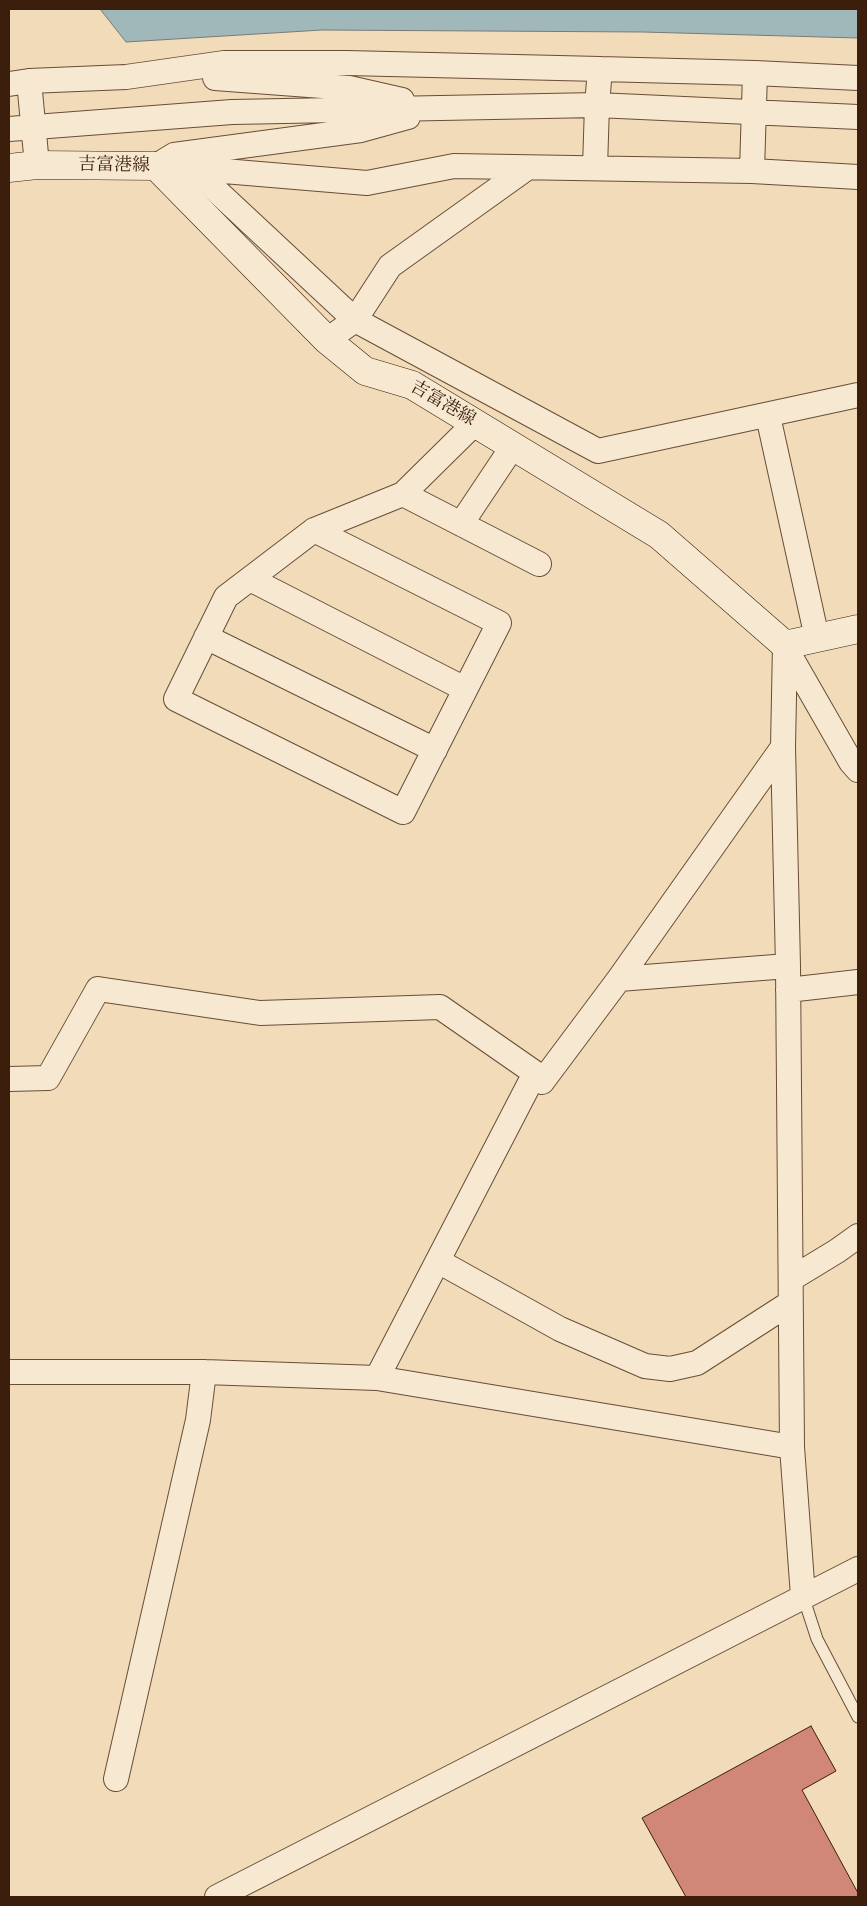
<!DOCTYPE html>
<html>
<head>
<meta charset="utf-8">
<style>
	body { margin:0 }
	#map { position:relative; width:867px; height:1906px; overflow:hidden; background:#f1dbb8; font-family:"Sorts Mill Goudy",serif }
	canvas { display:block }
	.frame { position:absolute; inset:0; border:10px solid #3c1e0c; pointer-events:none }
</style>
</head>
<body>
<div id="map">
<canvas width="867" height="1906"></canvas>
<div class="frame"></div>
</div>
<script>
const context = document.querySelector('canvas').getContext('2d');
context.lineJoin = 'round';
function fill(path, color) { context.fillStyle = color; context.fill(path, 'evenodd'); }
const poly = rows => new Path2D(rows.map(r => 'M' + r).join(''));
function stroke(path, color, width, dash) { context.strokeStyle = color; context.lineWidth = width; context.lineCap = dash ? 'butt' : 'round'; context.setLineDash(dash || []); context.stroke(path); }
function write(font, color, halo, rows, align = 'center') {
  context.font = font + ' "Sorts Mill Goudy","Noto Serif JP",serif'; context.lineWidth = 4; context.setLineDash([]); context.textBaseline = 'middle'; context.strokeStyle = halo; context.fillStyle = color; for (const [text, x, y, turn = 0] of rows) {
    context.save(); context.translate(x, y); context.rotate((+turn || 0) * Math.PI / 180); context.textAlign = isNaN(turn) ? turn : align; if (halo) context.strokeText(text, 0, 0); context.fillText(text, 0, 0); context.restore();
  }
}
const water = poly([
	[100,9,858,9,858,38,643,32,322,30,126,42,100,9]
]);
fill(water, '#a1b8bb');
stroke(water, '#797a75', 1);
const building = poly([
	[811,1726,836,1771,802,1790,858,1893,858,1897,686,1897,642,1818,811,1726]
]);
fill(building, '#d18777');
stroke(building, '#3c1e0c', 1);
const service = poly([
	[803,1596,817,1639,858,1717]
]);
const minor = poly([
	[215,78,349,88,402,100],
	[29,81,37,165],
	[9,84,29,81,126,77,224,63,347,63,600,69,755,73,858,78],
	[9,129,232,112,597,105,858,117],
	[156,166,174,155,361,130,408,117],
	[188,168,367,183,454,166,752,171,858,177],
	[192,168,355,320,598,451,858,395],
	[595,168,597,105,600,69],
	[752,171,755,73],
	[327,340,355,320,390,266,527,168],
	[768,416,817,638],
	[403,494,539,564],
	[461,524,513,446],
	[314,530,499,623,403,812,176,699,226,597,314,530,403,494,475,423],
	[250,579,465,689],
	[206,637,435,750],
	[785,645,783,747,788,966,792,1447,803,1596],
	[785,647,851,762,858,770],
	[619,979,783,747],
	[788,990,858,982],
	[9,1079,48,1078,98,989,260,1013,440,1007,535,1073,542,1082,619,979,788,966],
	[438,1261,560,1329,645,1366,670,1369,697,1363,790,1303],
	[791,1279,837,1251,858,1236],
	[9,1372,204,1372,377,1378,792,1447],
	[377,1378,535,1073],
	[116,1779,198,1420,204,1372],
	[217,1897,858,1569]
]);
const secondary = poly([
	[9,168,37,165,156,166,327,340,365,371,412,385,659,535,785,645,858,629]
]);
stroke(service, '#694d37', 13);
stroke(minor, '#694d37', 26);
stroke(secondary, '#3c1e0c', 29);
stroke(service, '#f6e8d1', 11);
stroke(minor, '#f6e8d1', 24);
stroke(secondary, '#f6e8d1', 28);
write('18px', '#3c1e0c', '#f6e8d1', [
	["吉富港線",114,167,1],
	["吉富港線",442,405,30]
]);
</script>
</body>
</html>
